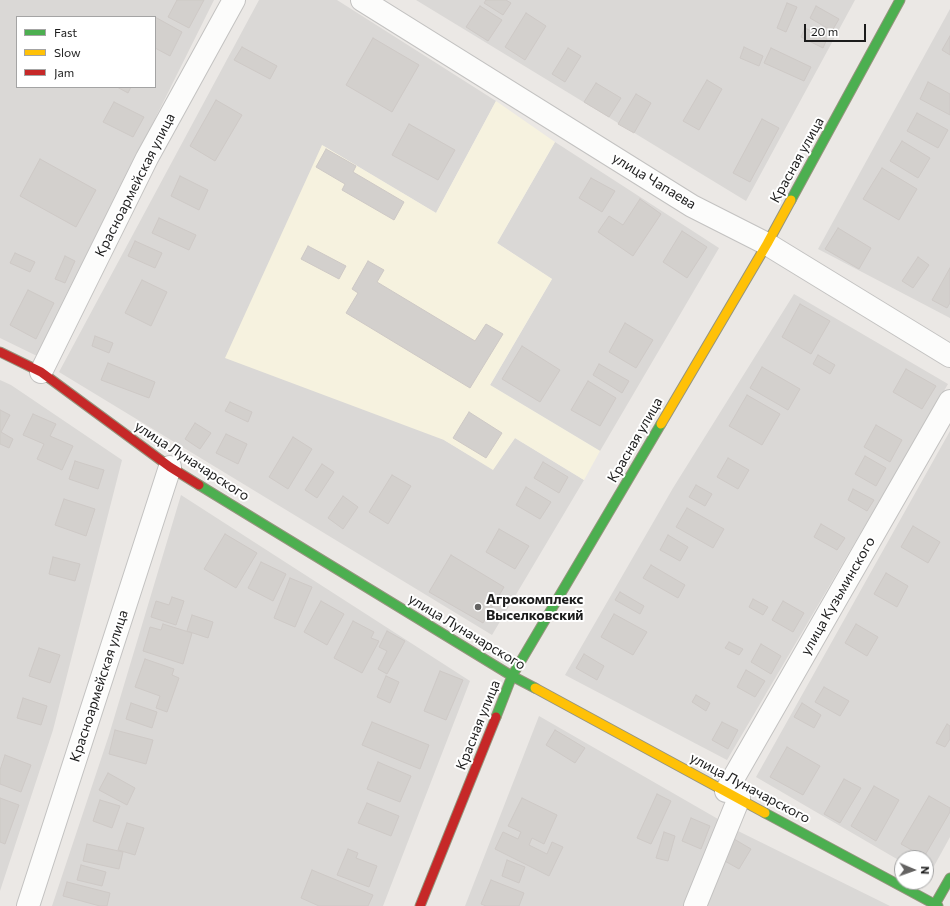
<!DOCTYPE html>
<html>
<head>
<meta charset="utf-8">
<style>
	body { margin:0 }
	#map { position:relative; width:950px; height:906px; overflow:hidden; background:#ebe8e5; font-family:Commissioner,sans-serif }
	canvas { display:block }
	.legend { position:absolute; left:16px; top:16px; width:140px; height:72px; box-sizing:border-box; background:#fff; border:1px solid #a4a4a4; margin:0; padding:5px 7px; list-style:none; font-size:12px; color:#1c1c1c }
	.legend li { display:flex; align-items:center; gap:8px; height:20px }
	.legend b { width:20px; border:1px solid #a4a4a4 }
	.north { position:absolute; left:894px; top:850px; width:40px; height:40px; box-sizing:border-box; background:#fff; border:1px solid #a4a4a4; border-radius:50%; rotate:92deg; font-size:11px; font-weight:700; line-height:16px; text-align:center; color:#1c1c1c }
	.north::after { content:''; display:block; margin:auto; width:14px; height:18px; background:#646362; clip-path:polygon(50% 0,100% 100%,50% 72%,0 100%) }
	.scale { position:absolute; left:804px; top:24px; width:62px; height:18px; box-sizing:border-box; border:2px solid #1c1c1c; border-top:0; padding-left:5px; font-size:12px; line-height:14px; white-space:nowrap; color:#1c1c1c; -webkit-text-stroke:3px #fff; paint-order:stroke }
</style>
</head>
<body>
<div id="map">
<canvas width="950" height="906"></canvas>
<ul class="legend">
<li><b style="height:5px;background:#4caf50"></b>Fast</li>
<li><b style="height:5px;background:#ffc107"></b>Slow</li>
<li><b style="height:5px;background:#c62828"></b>Jam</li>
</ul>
<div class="north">N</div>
<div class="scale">20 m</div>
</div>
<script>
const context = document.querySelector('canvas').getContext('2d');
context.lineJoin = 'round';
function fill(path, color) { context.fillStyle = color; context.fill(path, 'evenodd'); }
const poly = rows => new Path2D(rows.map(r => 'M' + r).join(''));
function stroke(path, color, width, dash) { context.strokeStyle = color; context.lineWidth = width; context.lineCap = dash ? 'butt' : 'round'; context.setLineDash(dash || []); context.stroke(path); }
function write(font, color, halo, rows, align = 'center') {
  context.font = font + ' Commissioner,sans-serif'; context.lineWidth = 4; context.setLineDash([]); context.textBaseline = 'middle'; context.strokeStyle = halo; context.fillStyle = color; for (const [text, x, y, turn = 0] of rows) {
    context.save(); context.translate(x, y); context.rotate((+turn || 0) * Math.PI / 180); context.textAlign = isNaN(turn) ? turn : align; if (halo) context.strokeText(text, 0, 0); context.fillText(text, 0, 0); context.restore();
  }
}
fill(poly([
	[0,0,214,0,37,356,0,338],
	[17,17,155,17,155,87,17,87],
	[259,0,337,0,496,101,436,213,322,145,444,440,493,469,515,438,584,480,492,635,59,372],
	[416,0,855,0,746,201],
	[950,9,950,318,818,249],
	[555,142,719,248,600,451,490,385,552,279,497,243],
	[794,294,948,384,727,760,565,675,673,488],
	[0,380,11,385,122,460,53,730,0,891],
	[950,431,950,837,928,877,926,876,926,858,902,858,902,862,756,777],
	[181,495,470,681,383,906,52,906,109,735],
	[539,716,718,819,686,906,465,906],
	[734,829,890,906,703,906]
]), '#dad8d6');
fill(poly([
	[496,101,555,142,497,243,552,279,490,385,600,451,584,480,515,438,493,470,444,440,225,358,322,145,436,213]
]), '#f6f2df');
const building = poly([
	[177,0,204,0,189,28,168,17,177,0],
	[486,0,506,0,511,3,503,15,484,3,486,0],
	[787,3,797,7,786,32,777,28,787,3],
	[480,6,502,20,488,41,466,27,480,6],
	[816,6,839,19,832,31,810,18,816,6],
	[526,13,546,26,525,60,505,47,526,13],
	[155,17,182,32,170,56,155,48,155,17],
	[805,28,827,39,823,48,801,37,805,28],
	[950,36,950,55,942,50,950,36],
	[373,38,419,65,392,112,346,85,373,38],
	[242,47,277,66,270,79,234,60,242,47],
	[744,47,763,56,759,66,740,58,744,47],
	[568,48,581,56,565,82,552,74,568,48],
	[771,48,811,67,804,81,764,63,771,48],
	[707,80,722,89,699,130,683,121,707,80],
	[928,82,950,94,950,115,920,99,928,82],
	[596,83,621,98,609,117,584,102,596,83],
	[117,87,131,87,128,93,117,87],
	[636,94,651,103,634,133,618,124,636,94],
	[216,100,242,115,215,161,190,146,216,100],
	[114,102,144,117,133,137,103,122,114,102],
	[917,113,948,130,938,148,907,131,917,113],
	[762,119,779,128,750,182,733,173,762,119],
	[409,124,455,150,438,180,392,155,409,124],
	[902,141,930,158,918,178,890,161,902,141],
	[326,149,356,166,353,172,404,202,394,220,342,190,345,184,316,167,326,149],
	[40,159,96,190,76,227,20,196,40,159],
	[882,168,917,189,899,220,863,199,882,168],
	[180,176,208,190,199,210,171,196,180,176],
	[591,178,615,191,602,212,579,198,591,178],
	[640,199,661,214,633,256,598,232,609,216,623,225,640,199],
	[159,218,196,235,189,250,152,233,159,218],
	[838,228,871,248,859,269,825,249,838,228],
	[682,231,707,247,687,278,663,262,682,231],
	[135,241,162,253,155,268,128,256,135,241],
	[308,246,346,266,339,279,301,259,308,246],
	[15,253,35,262,30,272,10,263,15,253],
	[65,256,75,261,65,283,55,279,65,256],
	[918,257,929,265,913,288,902,281,918,257],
	[368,261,384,270,377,282,475,341,486,324,503,334,470,388,346,313,358,293,352,289,368,261],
	[950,268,950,303,947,308,932,300,950,268],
	[142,280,167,292,151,326,125,313,142,280],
	[28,290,54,303,36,339,10,325,28,290],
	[800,304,830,321,811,354,782,337,800,304],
	[625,323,653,340,636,368,609,352,625,323],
	[95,336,113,343,109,353,92,346,95,336],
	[522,346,560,370,540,402,502,379,522,346],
	[818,355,835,365,830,374,813,364,818,355],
	[108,363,155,382,149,398,101,380,108,363],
	[599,364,629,381,622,393,593,375,599,364],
	[762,367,800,389,788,410,750,388,762,367],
	[906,369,936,386,922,409,893,392,906,369],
	[588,381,616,398,600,426,571,410,588,381],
	[747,395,780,414,762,445,729,426,747,395],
	[230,402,252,412,248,422,225,411,230,402],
	[0,410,10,415,1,432,13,439,9,448,0,444,0,410],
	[469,412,502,433,486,458,453,438,469,412],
	[33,414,56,424,50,436,73,446,62,470,37,459,44,444,23,435,33,414],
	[195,423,211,433,200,449,185,439,195,423],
	[876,425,902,440,890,462,864,447,876,425],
	[226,434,247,444,238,464,216,453,226,434],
	[293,437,312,449,288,489,269,477,293,437],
	[865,456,886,468,876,486,855,474,865,456],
	[728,458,749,470,738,489,717,477,728,458],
	[75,461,104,470,98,489,69,479,75,461],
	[543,462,568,477,559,493,534,478,543,462],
	[322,464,334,472,317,498,305,490,322,464],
	[392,475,411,486,388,524,369,512,392,475],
	[696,485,712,494,705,506,689,497,696,485],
	[526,487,551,502,540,519,516,505,526,487],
	[853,489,874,500,867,511,848,500,853,489],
	[343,496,358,507,343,529,328,518,343,496],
	[64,499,95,509,86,536,55,525,64,499],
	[687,508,724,529,713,548,676,527,687,508],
	[821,524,845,538,837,550,814,537,821,524],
	[913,526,940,542,928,563,901,547,913,526],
	[499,529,529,546,515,569,486,552,499,529],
	[225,534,257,553,236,588,204,569,225,534],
	[668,535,688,547,680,561,660,550,668,535],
	[451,555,504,587,483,623,429,592,451,555],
	[53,557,80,564,75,581,49,574,53,557],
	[261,562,286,574,273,601,248,588,261,562],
	[651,565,685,585,678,598,643,578,651,565],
	[886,573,908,586,897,607,874,594,886,573],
	[290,578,312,587,295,627,274,618,290,578],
	[620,592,644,606,640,614,615,600,620,592],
	[172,597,184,601,176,625,151,617,156,601,169,605,172,597],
	[753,599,768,607,763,615,749,607,753,599],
	[321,601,344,614,327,645,304,632,321,601],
	[783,601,804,613,793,632,772,620,783,601],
	[614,614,647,632,633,655,601,637,614,614],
	[192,615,213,622,208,638,187,631,192,615],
	[353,621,374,632,371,638,379,641,362,673,334,658,353,621],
	[163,624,192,633,183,664,143,651,150,627,161,630,163,624],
	[856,624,878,637,867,656,845,643,856,624],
	[387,631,405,641,387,674,378,669,387,651,379,647,387,631],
	[729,642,743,649,739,655,725,648,729,642],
	[761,644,781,656,771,674,751,662,761,644],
	[39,648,60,655,50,683,29,676,39,648],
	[584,654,604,666,597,680,576,668,584,654],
	[145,659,174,669,172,675,179,678,167,712,156,708,160,696,135,687,145,659],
	[746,670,765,681,755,697,737,687,746,670],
	[440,671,463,680,446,720,424,711,440,671],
	[386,676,399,682,390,703,377,697,386,676],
	[824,687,849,701,840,716,815,702,824,687],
	[696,695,710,703,706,711,692,702,696,695],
	[23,698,47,706,41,725,17,718,23,698],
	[131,703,157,712,152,728,126,719,131,703],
	[802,703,821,715,814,728,794,717,802,703],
	[372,722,429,745,420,769,362,745,372,722],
	[722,722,738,730,728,749,712,740,722,722],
	[947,724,950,726,950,739,945,747,936,743,947,724],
	[115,730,153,740,146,764,109,754,115,730],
	[555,730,585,748,575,763,546,745,555,730],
	[787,747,820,766,803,795,770,777,787,747],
	[5,755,31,765,21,792,0,784,0,770,5,755],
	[378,762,411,776,400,802,367,789,378,762],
	[108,773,135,788,127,805,99,790,108,773],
	[844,779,861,788,840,823,824,814,844,779],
	[874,786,899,800,876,841,851,826,874,786],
	[657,794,671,801,651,844,637,838,657,794],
	[929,796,950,808,950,812,924,857,901,844,929,796],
	[0,798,19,805,5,844,0,842,0,798],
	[522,798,557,815,544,844,532,838,529,845,547,854,552,842,563,847,549,876,495,849,503,832,518,839,521,832,508,826,522,798],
	[100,800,120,806,112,828,93,821,100,800],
	[367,803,399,816,391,836,358,823,367,803],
	[691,818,710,826,701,849,682,841,691,818],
	[127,823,144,828,135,855,118,850,127,823],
	[664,832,675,836,668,861,656,858,664,832],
	[734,839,751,849,739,869,723,860,734,839],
	[87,844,123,852,119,869,83,861,87,844],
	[348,849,358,853,356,858,377,866,369,887,337,875,348,849],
	[507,860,525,867,519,883,502,876,507,860],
	[81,865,106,872,102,886,77,880,81,865],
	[312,870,373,895,368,906,319,906,301,898,312,870],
	[491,880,524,893,519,906,486,906,481,904,491,880],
	[67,882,110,893,107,906,100,906,63,896,67,882]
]);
fill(building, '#d3d0cd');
stroke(building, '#cec9c6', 1);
const street = poly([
	[362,0,692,206,767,244,950,356],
	[41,372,147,158,234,0],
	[726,791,950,401],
	[28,906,170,467],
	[695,906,739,798]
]);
const fast = poly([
	[791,200,900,0],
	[199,485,512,676,535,688],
	[496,717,512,676,661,424],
	[765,813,938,906],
	[934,906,950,878]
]);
const slow = poly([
	[661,424,767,244,791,200],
	[535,688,765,813]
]);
const jam = poly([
	[0,352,41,372,170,467,199,485],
	[420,906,496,717]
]);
stroke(street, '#c3c2c1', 24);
stroke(fast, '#95947d', 11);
stroke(slow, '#95947d', 11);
stroke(jam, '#95947d', 11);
stroke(street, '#fcfcfb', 22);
stroke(fast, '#4caf50', 9);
stroke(slow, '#ffc107', 9);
stroke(jam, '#c62828', 9);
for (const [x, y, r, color] of [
	[478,607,4,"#646362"]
]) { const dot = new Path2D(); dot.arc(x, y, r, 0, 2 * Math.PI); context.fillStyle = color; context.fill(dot); stroke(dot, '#fff', 1.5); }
write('14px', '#1c1c1c', '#fff', [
	["Красная улица",797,160,-61],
	["улица Чапаева",654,181,31],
	["Красноармейская улица",135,185,-63],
	["Красная улица",635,440,-60],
	["улица Луначарского",192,461,33],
	["улица Кузьминского",838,596,-60],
	["улица Луначарского",467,632,31],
	["Красноармейская улица",99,686,-72],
	["Красная улица",478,725,-68],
	["улица Луначарского",750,788,28]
]);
write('bold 14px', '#1c1c1c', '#fff', [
	["Агрокомплекс",486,599],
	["Выселковский",486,615]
], 'left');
</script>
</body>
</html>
